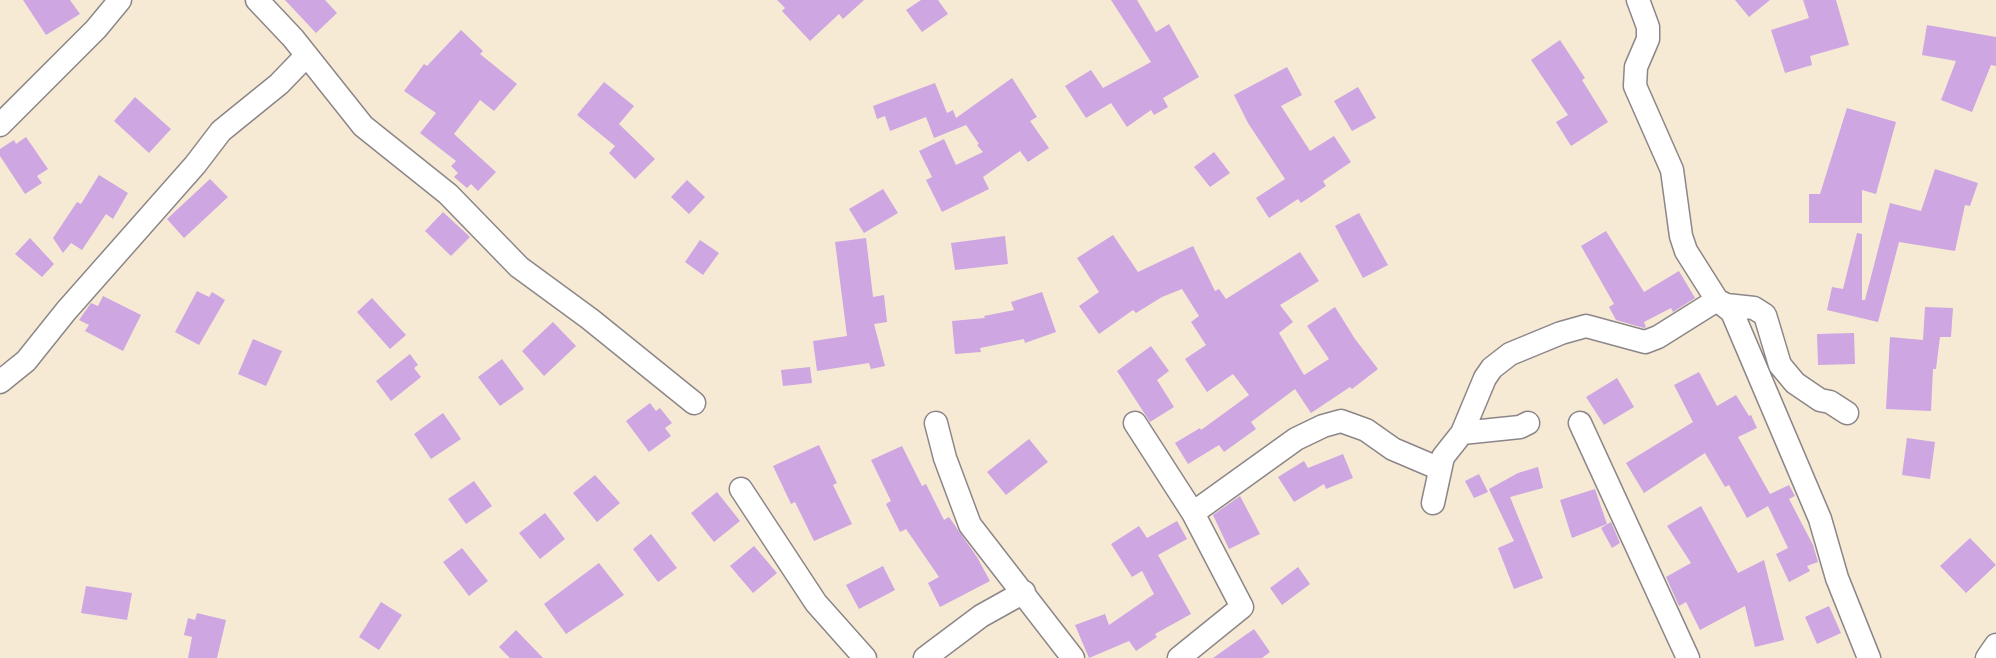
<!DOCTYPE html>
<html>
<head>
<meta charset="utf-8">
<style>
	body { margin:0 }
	canvas { display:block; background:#f6ead5 }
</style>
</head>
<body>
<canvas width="1996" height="658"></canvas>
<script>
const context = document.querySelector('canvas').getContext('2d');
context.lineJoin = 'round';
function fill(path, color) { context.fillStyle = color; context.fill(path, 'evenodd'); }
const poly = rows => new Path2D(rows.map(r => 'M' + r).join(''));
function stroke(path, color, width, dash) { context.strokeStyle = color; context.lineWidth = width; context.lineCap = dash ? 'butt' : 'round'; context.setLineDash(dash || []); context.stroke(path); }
fill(poly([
	[23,0,70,0,80,14,46,35],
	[285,0,325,0,337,13,316,33],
	[777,0,864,0,843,19,839,14,810,41,782,11,785,8],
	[921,0,938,0,948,14,922,32,906,10],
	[1111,0,1137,0,1156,32,1169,24,1199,77,1163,98,1168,107,1154,115,1151,110,1127,127,1111,103,1086,118,1065,86,1091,70,1103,88,1151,62],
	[1735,0,1770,0,1749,17],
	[1803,0,1836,0,1849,45,1810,56,1812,65,1785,73,1771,30,1809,18],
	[1927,25,1996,37,1996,66,1991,65,1972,112,1941,100,1956,61,1922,55],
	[461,30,483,51,480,54,517,84,494,111,480,100,454,134,496,172,478,191,471,184,467,188,454,177,458,173,451,166,456,161,420,133,436,113,404,91,424,64,427,66],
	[1560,40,1585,78,1582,80,1608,122,1571,146,1556,122,1568,115,1531,60],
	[1287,67,1302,95,1281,106,1310,151,1334,136,1351,162,1323,181,1326,186,1301,203,1298,199,1269,218,1256,198,1285,179,1248,123,1234,95],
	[1012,78,1037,117,1030,121,1049,148,1028,162,1020,151,983,177,989,189,942,212,926,180,932,177,919,151,944,139,956,165,983,152,977,145,979,144,966,125,934,138,926,117,890,131,885,116,877,119,873,106,935,83,947,113,953,110,956,118],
	[604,82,634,106,619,124,655,159,635,179,609,153,615,146,577,115],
	[1358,87,1376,118,1352,131,1334,101],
	[135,97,171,129,149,153,114,121],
	[1847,108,1896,122,1876,194,1862,190,1862,223,1809,223,1809,194,1820,194],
	[26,137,48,169,37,176,42,183,25,194,0,156,0,149,14,140,16,144],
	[1214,152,1230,173,1210,187,1194,167],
	[1935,169,1978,183,1970,206,1965,205,1955,251,1899,242,1878,322,1827,310,1832,287,1843,289,1857,233,1862,234,1862,300,1865,300,1890,203,1921,211],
	[99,175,128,193,113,219,106,214,82,250,71,243,63,253,53,238,77,202,81,204],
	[210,179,228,197,184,238,167,219],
	[687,180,705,197,689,214,671,197],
	[883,189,898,213,864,233,849,209],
	[443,212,470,237,451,256,425,231],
	[1359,213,1388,265,1363,278,1335,226],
	[1606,231,1644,292,1679,271,1695,298,1673,312,1671,308,1644,322,1646,327,1644,328,1616,320,1609,307,1614,304,1581,246],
	[1113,235,1138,272,1193,246,1215,291,1219,289,1226,299,1300,252,1319,281,1280,305,1293,322,1279,333,1304,375,1329,359,1307,326,1335,307,1355,339,1378,369,1352,389,1350,387,1311,413,1295,389,1251,422,1256,429,1224,452,1219,445,1188,464,1175,443,1200,428,1201,430,1249,395,1233,374,1207,392,1185,359,1206,345,1191,322,1199,316,1182,289,1162,297,1136,313,1133,310,1099,334,1079,306,1099,292,1077,258],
	[1005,236,1008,264,955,270,951,243],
	[30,238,54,264,42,277,15,254],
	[866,238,873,297,884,295,887,322,874,324,885,366,871,369,869,363,817,371,813,341,847,336,835,242],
	[700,240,719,253,703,275,685,262],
	[197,291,209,297,212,292,225,300,199,345,175,332],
	[1042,292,1056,332,1025,343,1024,339,980,348,981,352,955,354,952,321,985,318,984,316,1014,310,1011,302],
	[103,296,141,315,123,351,85,331,89,325,79,320,91,303,98,306],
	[372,298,406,335,390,349,357,312],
	[1925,307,1953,308,1951,337,1940,337,1936,369,1933,369,1931,411,1886,409,1890,337,1923,340],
	[553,322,576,346,544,376,522,351],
	[1854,333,1855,364,1818,365,1817,334],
	[253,339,282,351,266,386,238,374],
	[1151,346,1169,371,1157,380,1174,407,1150,422,1117,371],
	[410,354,418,365,414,368,421,377,391,401,376,381],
	[502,359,524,389,500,406,478,377],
	[810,367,812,383,783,386,781,370],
	[1699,372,1717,406,1736,395,1749,416,1751,415,1757,428,1738,437,1770,494,1789,485,1795,496,1789,499,1813,545,1818,562,1807,566,1810,571,1789,582,1776,554,1788,548,1768,506,1747,518,1729,485,1725,487,1705,453,1644,493,1626,463,1693,422,1674,385],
	[1617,378,1634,407,1604,425,1586,397],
	[650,403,656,411,660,408,672,423,665,428,671,436,649,452,626,421],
	[443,413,461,439,431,459,414,434],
	[1907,438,1935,442,1930,479,1902,475],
	[1029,439,1048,462,1006,495,987,472],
	[819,445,837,483,833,485,852,524,814,541,795,502,791,504,773,466],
	[902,446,922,486,926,484,944,520,949,517,977,557,990,581,940,607,928,583,939,577,906,529,900,532,886,504,891,501,871,460],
	[1343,454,1353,478,1326,489,1324,484,1294,502,1278,477,1304,461,1308,468],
	[1538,467,1543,488,1510,497,1543,578,1514,589,1498,548,1514,541,1489,489,1518,473],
	[1479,474,1488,492,1474,498,1465,481],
	[595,475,620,503,597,522,573,493],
	[474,481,492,506,466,524,448,499],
	[1595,489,1607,524,1572,538,1560,500],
	[717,492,740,521,714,542,691,513],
	[1240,496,1260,534,1229,549,1213,515],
	[1701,506,1738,573,1764,560,1784,640,1755,647,1745,606,1700,630,1686,602,1679,606,1666,577,1691,563,1667,526],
	[545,513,565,539,540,559,519,533],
	[1177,521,1187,539,1158,555,1191,614,1155,634,1157,637,1136,651,1129,641,1089,658,1075,625,1105,614,1109,625,1154,594,1142,571,1132,577,1111,544,1139,526,1147,538],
	[1611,522,1620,543,1612,548,1601,528],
	[651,534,677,568,658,582,633,549],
	[1970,538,1996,565,1966,593,1940,566],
	[754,546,777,573,753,593,730,566],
	[462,548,488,581,469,596,443,562],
	[599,563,624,595,566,634,544,604],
	[883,566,895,590,859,609,846,585],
	[1298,567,1310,584,1282,605,1270,588],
	[86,586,132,593,127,620,81,613],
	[381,602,402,615,379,650,359,637],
	[1829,606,1841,633,1817,644,1805,617],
	[197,613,226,620,217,658,188,658,192,637,184,635,188,618,195,620],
	[1254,629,1270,652,1262,658,1213,658],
	[516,630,543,658,510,658,499,647]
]), '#cda6e2');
const minor = poly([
	[257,0,293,38,363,126,448,194,519,267,590,319,694,403],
	[1638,0,1648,27,1648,39,1636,67,1635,86,1672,170,1681,236,1686,251,1717,300,1732,312,1820,519,1837,578,1869,658],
	[0,125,96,29,120,0],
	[0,382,26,361,66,311,195,165,221,131,279,84,306,56],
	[936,423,945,458,970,525,1073,658],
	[1135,423,1193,513,1242,607,1179,658],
	[1580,423,1688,658],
	[1462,433,1520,427,1528,423],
	[741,489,816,603,865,658],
	[1433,503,1443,457,1462,433,1485,378,1492,368,1510,354,1561,333,1586,326,1645,342,1658,337,1717,300,1726,305,1754,308,1765,315,1780,365,1795,383,1820,400,1830,402,1847,413],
	[1193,513,1296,439,1323,426,1341,421,1366,430,1393,449,1440,469],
	[925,658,981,616,1024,592],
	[1987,658,1996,645]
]);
stroke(minor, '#8c8688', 25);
stroke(minor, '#fff', 22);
</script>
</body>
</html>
